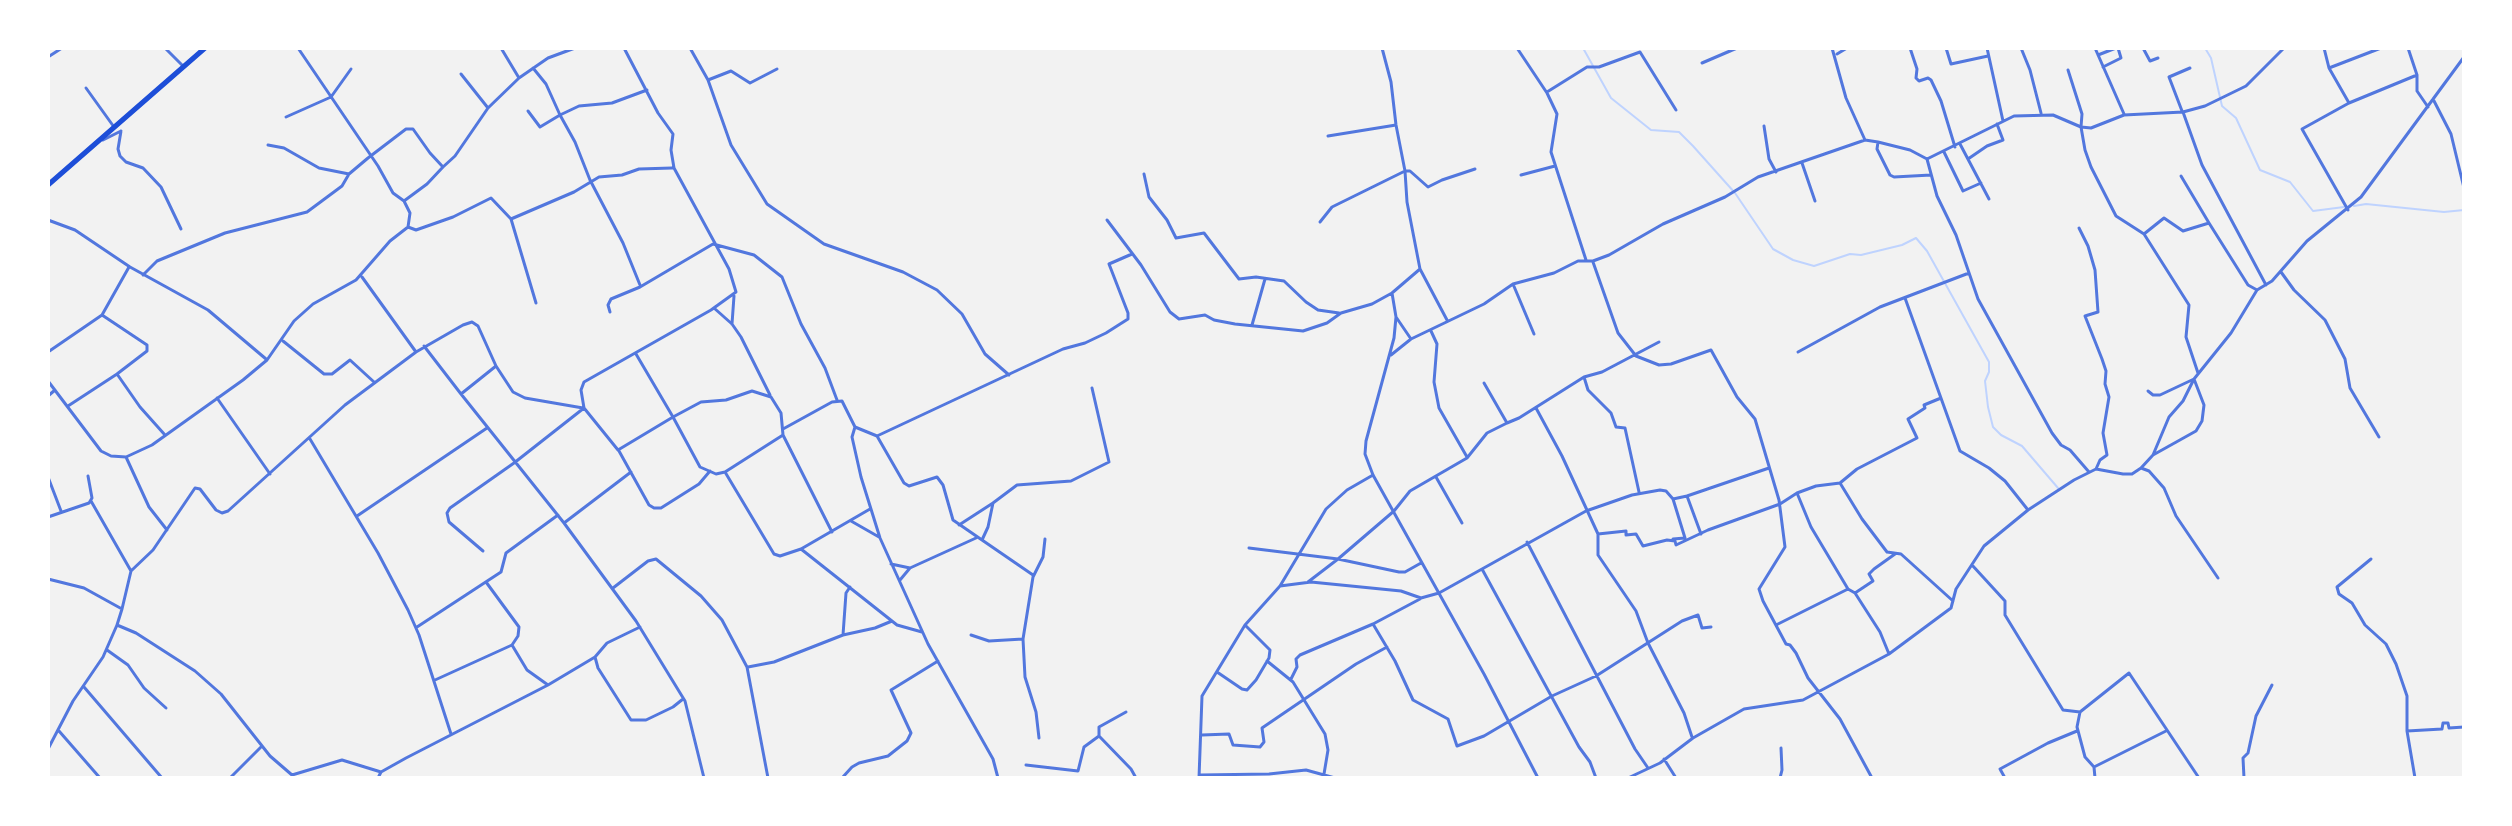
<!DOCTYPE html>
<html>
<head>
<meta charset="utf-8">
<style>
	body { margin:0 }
	#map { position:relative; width:2512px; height:826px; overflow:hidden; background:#f2f2f2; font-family:"Titillium Web",sans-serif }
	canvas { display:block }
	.frame { position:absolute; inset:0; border:50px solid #fff; pointer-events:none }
</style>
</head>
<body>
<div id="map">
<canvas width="2512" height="826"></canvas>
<div class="frame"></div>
</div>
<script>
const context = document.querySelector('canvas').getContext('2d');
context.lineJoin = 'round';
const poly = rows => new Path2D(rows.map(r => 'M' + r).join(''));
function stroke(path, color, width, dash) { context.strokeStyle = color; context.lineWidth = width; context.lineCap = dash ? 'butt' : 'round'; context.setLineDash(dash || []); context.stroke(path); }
stroke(poly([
	[1583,48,1611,98,1651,130,1679,132,1693,146,1735,193,1773,249,1793,260,1814,266,1850,254,1861,255,1902,245,1916,238,1927,251,1989,362,1989,372,1985,381,1988,407,1993,427,2001,435,2022,446,2058,488],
	[2205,48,2211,58,2222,106,2236,118,2260,170,2290,182,2313,211,2344,207],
	[2354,206,2366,204,2444,212,2464,210]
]), '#bfd3fe', 2);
stroke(poly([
	[165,48,182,65],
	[501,48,519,78],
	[624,48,658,113,673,134,671,150,674,168,729,269,736,292,711,310,584,382,581,390,584,408,618,450,673,417,700,467,716,474,725,472,783,435],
	[690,48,708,80,731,145,767,204,824,244,903,272,937,290,962,314,985,354,1009,375],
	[1382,48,1391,82,1396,125,1405,171,1407,202,1420,269,1447,320],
	[1517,48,1547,93,1557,114,1551,152,1586,260],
	[1832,48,1846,98,1865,140],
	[1910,48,1917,69,1916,78,1919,81,1928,78,1931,80,1941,101,1955,147],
	[1946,48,1951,64,1988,56],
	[1987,48,2003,121],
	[2021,48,2030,70,2041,113],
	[2095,48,2124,114],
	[2143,48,2150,61,2158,58],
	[2324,48,2329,68,2349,103,2417,75],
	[2408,48,2417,75,2417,91,2428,107],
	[1837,54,1847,48],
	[2098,55,2116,48],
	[48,57,62,48],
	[1702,63,1737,48],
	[2103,67,2121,58,2118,48],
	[533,68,546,84,560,115,579,106,612,103,647,90],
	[2329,68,2381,48],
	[2068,70,2082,114,2081,127,2085,150,2091,167,2116,216,2144,234,2189,305,2186,337,2198,373],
	[461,74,488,108],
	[708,80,731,71,750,83,777,69],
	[86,88,114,127],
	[1547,92,1587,67,1599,67,1640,52,1676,110],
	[2433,99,2451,134,2464,188],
	[528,111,540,127,560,115,575,142,590,180,623,243,640,285],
	[2182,111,2169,77,2190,68],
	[2183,112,2202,165,2266,285],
	[286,117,331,97,351,69],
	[1764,126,1769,159,1776,172],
	[121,131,118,149,120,156,126,162,143,168,161,187,181,229],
	[1328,136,1396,125],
	[103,140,121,131],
	[1878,142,1877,149,1890,175,1894,177,1931,175],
	[1960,144,1989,199],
	[268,145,284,148,319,168,349,174],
	[1944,152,1963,191,1981,183],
	[1927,159,2014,116,2053,115,2081,127,2091,128,2124,115,2183,112,2205,106,2246,86,2284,48],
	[1968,159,1987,146,2003,140,1997,124],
	[1802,163,1815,201],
	[1144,174,1149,197,1167,220,1176,238,1204,233,1239,279,1256,277,1284,281,1306,302,1318,310,1339,313],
	[1521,175,1555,166],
	[2181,176,2209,223],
	[404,201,427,184,443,167],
	[2348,210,2302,129,2349,103],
	[48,220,75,230,130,267,208,310,266,359],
	[1107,220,1141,265,1170,312,1179,319,1205,315,1214,320,1235,324,1303,331,1327,323,1341,313,1372,304,1392,293],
	[1320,222,1332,207,1405,171,1410,171,1428,187,1442,180,1475,169],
	[408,227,416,230,453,217,491,198,511,219],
	[2079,228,2088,246,2095,270,2098,312,2085,316,2102,359,2106,371,2105,384,2109,397,2103,433,2107,455,2100,460,2096,469],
	[2144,234,2164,218,2183,231,2209,223,2248,285,2257,290],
	[1593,262,1618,333,1636,356,1659,365,1671,364,1711,350,1737,397,1755,419,1779,500,1785,547,1759,589,1763,601,1786,644,1790,645,1796,653,1808,678,1840,719,1872,778],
	[129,267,102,315,147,345,147,351,117,374,140,407,165,435],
	[1420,269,1392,293,1396,317,1394,338,1366,441,1365,454,1373,475,1484,674,1538,778],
	[2281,272,2294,290,2325,320,2345,359,2350,388,2379,437],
	[143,275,157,261,225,233,307,212,342,186,349,174,368,158,406,129,413,129,430,153,443,167,455,156,488,108,519,78,548,58,575,48],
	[362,277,416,352],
	[1513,284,1534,334],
	[1905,298,1960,451,1989,468,2005,481,2028,510],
	[536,303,511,219,574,192,599,177,622,175,639,169,672,168],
	[714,308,732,324,741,337,770,395],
	[610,312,608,305,611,299,640,287,713,244,754,255,782,277,801,324,825,368,837,400],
	[1396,317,1411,339],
	[732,324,734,296],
	[1252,325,1265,279],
	[1431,331,1437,344,1434,382,1439,408,1467,457],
	[283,341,324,374,332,374,350,360,374,382],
	[424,346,461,394,496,366,513,392,525,398,583,408],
	[48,352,102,315],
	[1798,352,1880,307,1969,273],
	[636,354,673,417,701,402,726,400,752,391,771,397,781,413,783,435,832,532],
	[1391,355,1411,339,1484,304,1513,284,1554,273,1578,261,1593,261,1609,255,1663,224,1725,197,1758,177,1865,140,1878,142,1910,150,1927,159,1937,196,1956,235,1978,299,2052,433,2061,445,2070,450,2089,472],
	[1584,377,1588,390,1611,413,1616,427,1625,428,1639,492],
	[48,381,101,451,111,456,126,457,152,445,243,380,267,360,294,321,313,304,356,280,390,241,408,227,410,213,404,201,393,193,378,166,298,48],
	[1484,383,1507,423,1519,418,1584,377,1602,372,1659,342],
	[2148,391,2153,395,2160,395,2194,379,2204,405,2202,421,2196,431,2153,455],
	[461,394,564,523,636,621,685,701,704,778],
	[48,396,55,390],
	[217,398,270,474],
	[68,406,117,374],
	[1536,408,1562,456,1598,534,1598,555,1636,611,1648,643,1684,713,1692,737],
	[855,427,852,437,861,477,880,538,928,644,993,759,998,778],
	[783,429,832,402,842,401,855,427,877,436,1063,349,1085,343,1106,333,1128,319,1128,313,1109,264,1132,254],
	[877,436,904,483,909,486,937,477,943,485,953,520,982,540],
	[310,439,378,553,408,610,419,635,451,734],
	[619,451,649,505,654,508,661,508,699,484,710,471],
	[126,457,149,507,167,530],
	[2141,468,2149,471,2164,488,2176,516,2218,578],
	[725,472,774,554,780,556,801,549,870,509],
	[48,477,61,511],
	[1436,477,1462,523],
	[1840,483,1862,519,1887,552,1901,554,1953,601],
	[1797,493,1811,527,1848,589,1855,593,1880,632,1889,654],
	[1687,496,1769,468],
	[91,501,131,571],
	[357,516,487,428],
	[48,517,89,503,92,498,88,476],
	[851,521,879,537],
	[564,523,631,472],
	[959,525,993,503],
	[1598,534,1626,531,1626,535,1636,534,1643,546,1667,540,1675,541,1676,545,1708,530,1780,504,1797,493,1816,486,1840,483,1857,469,1917,438,1908,419,1925,408,1924,405,1941,398],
	[1673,539,1685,538,1673,499],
	[1527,542,1635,749,1648,768],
	[1249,548,1338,559,1394,511,1410,491,1467,458,1487,433,1507,423],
	[801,549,897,625,922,632],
	[483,551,449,522,447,513,450,508,514,463,584,408],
	[2371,559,2337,587,2339,594,2352,603,2365,625,2386,644,2396,664,2407,696,2407,731,2415,778],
	[891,564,910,568,976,538],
	[1972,565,2005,601,2005,615,2063,710,2080,712],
	[1482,569,1579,747,1590,762,1596,778],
	[1033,575,982,540,988,527,993,503,1017,485,1071,481,1109,462,1092,388],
	[48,579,84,588,122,609,117,625,136,633,195,671,221,694,270,756,292,775,342,760,381,772],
	[900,580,910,568],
	[486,582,519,627,518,636,512,645],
	[1308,582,1338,559,1399,572,1405,572,1421,563],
	[1280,586,1311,582,1401,591,1421,598,1439,593,1586,511,1632,495,1660,490,1666,491,1673,499,1687,496,1701,534],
	[613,588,648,561,656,559,701,596,722,620,747,667,768,778],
	[1855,593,1873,581,1869,574,1874,569,1895,554],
	[122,609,131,571,153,550,195,488,200,489,216,510,222,513,228,511,345,405,416,352,463,325,472,322,478,326,496,366],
	[1373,624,1395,661,1413,700,1448,719,1457,746,1484,736,1552,696,1596,676,1682,621,1698,615,1702,628,1711,627],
	[1776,625,1848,589],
	[417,627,501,572,506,553,558,515],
	[843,635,846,593,850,587],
	[971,635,989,641,1023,639],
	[107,650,128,665,144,688,166,708],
	[595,657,607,643,640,627],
	[1267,661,1293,682,1325,734,1328,750,1324,774],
	[748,667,774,662,843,635,875,628,892,621],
	[1217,672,1242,689,1247,690,1256,680,1269,658,1270,650,1245,625],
	[1291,679,1297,667,1296,659,1300,655,1373,624,1420,599],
	[435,680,512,645,527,670,548,685],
	[84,687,162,778],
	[59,731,100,778],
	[2407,731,2442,729,2443,723,2448,723,2449,728,2464,727],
	[1202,735,1229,734,1233,745,1260,747,1264,742,1262,728,1356,664,1387,647],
	[1099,736,1131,769,1136,778],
	[1039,738,1036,712,1025,677,1023,639,1033,577,1043,557,1045,539],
	[48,749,73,701,103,657,117,625],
	[1664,759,1676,778],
	[1026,765,1078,771,1084,747,1099,736,1099,727,1126,712],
	[2094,767,2085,757,2077,727,2080,712,2129,673,2199,778],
	[1200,775,1269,774,1306,770,1335,778],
	[230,778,262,746],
	[378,778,381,772,406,758,548,685,595,657,598,668,631,720,646,720,673,707,683,699],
	[842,778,852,767,859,763,888,756,907,741,911,733,891,690,938,661],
	[1199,778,1202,696,1245,625,1280,586,1326,509,1347,490,1373,475],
	[1628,778,1660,763,1693,738,1744,709,1803,700,1889,654,1951,608,1956,589,1984,546,2028,510,2074,480,2096,469,2123,474,2132,474,2141,468,2153,455,2169,417,2183,401,2194,379,2231,333,2257,290,2272,281,2307,241,2361,197,2464,57],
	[1780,778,1782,770,1781,748],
	[2005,778,2000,769,2048,743,2077,731],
	[2095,778,2094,767,2166,731],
	[2244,778,2243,758,2248,753,2256,716,2272,685]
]), '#5277de', 3);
stroke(poly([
	[48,185,205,48]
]), '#1d4ed8', 5);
</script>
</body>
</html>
